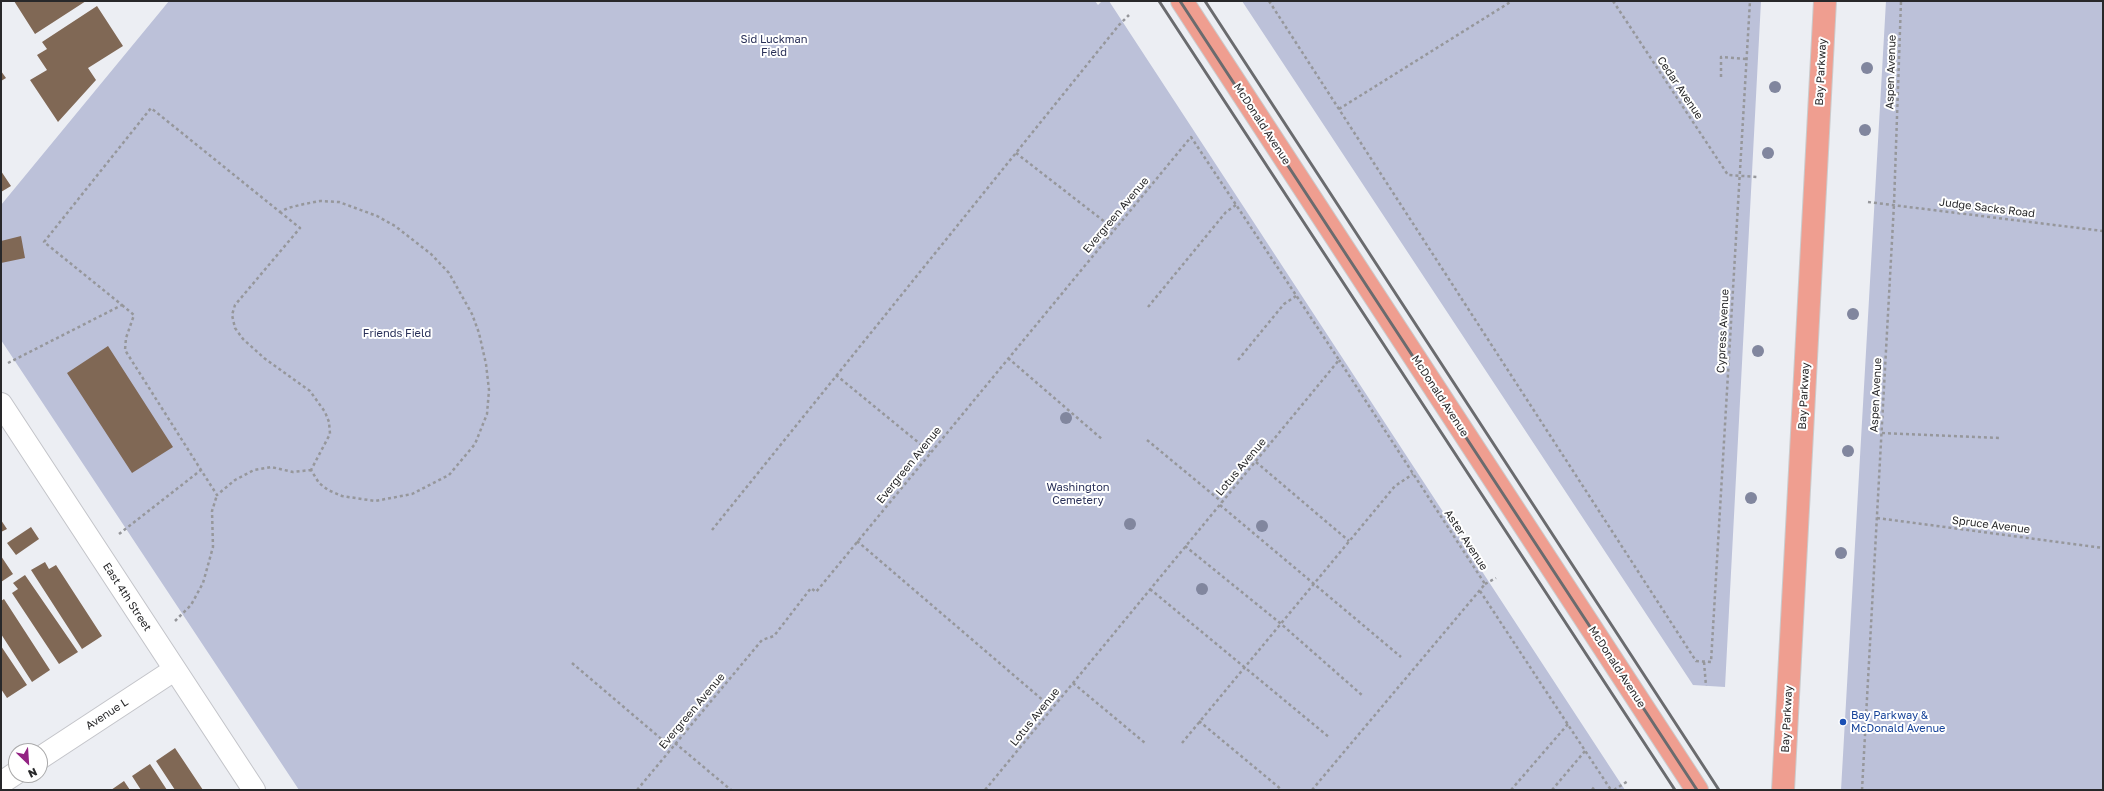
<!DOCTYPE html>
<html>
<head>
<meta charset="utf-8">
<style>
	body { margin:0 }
	#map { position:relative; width:2104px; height:791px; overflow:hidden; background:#eceef3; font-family:"Golos Text",sans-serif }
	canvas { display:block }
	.frame { position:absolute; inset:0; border:2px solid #28282a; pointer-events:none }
	.north { position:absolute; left:8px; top:743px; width:40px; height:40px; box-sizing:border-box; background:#fff; border:1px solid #a9a9aa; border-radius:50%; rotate:155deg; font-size:11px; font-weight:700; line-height:16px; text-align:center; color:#28282a }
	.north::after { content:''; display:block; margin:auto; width:14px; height:18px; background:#932383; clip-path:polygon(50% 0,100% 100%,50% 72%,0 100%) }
</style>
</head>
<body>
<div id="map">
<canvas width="2104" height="791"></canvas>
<div class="frame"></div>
<div class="north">N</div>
</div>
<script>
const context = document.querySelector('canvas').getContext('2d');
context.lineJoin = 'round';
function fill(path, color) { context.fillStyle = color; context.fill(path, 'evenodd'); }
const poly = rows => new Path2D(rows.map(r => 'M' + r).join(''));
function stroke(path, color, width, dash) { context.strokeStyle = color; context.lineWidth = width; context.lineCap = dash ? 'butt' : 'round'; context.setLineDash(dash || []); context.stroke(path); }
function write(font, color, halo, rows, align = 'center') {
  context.font = font + ' "Golos Text",sans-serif'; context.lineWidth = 4; context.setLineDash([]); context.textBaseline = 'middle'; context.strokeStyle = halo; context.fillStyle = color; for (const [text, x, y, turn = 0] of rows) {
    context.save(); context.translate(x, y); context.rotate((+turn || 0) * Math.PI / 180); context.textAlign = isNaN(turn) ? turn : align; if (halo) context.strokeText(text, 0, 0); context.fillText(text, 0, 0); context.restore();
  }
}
fill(poly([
	[169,1,1095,1,1098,5,1102,1,1109,1,1625,790,299,790,1,340,1,205],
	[1242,1,1761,1,1725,687,1693,685],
	[1886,1,2103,1,2103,790,1841,790]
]), '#bcc1d9');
fill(poly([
	[14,1,86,1,35,34],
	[97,6,123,46,88,68,96,80,58,122,30,80,47,70,37,55,47,49,42,42],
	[1,71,6,78,1,81],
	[1,171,11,186,1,192],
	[21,236,25,258,1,263,1,241],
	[108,346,173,447,132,473,67,373],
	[1,520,7,529,1,532],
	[31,527,39,539,16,555,7,543],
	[1,556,13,574,1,582],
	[45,562,49,569,56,565,102,636,82,649,31,570],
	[25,575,78,652,59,664,12,593,18,589,13,583],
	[4,599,50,670,32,682,1,634,1,601],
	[1,646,27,685,7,698,1,689],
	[175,748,203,790,175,790,156,761],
	[150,764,167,790,141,790,132,776],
	[124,781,130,790,111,790]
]), '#806855');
const minor = poly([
	[1,404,254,790],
	[40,758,174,670],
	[1,783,16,773]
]);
const major = poly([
	[1182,1,1697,790],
	[1783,790,1825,1]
]);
stroke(minor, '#c3c4c9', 24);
stroke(major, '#cbcbcc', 24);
stroke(poly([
	[1269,1,1696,661,1711,662,1750,1],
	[1613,1,1728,175,1758,177],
	[1721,77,1721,57,1746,59],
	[1339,109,1512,1],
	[1016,153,1114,229],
	[1868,202,2103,231],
	[280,212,300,228,235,305,232,315,235,328,243,339,264,358,310,391,325,412,329,422,330,434,311,470],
	[122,305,134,315,126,338,125,350,201,470],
	[1148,307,1226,212,1236,205],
	[1008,358,1103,440],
	[1238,360,1284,304,1296,296],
	[8,363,122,305,44,242,151,108,280,212,288,208,304,204,320,201,339,202,377,216,395,226,431,254,449,273,472,314,479,333,486,364,489,390,487,414,475,444,449,475,412,494,375,501,342,496,328,490,319,483,311,470],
	[836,375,930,452],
	[1882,433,2001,438],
	[1147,440,1222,502],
	[1256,462,1349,541],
	[1220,505,1401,657],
	[1877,518,2103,548],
	[712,530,1119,25,1129,15],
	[119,534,201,470,217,495,235,480,254,470,271,467,293,472,311,470],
	[857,541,1052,708],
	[1185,546,1280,623,1363,696],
	[1485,584,1496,578],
	[1150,589,1330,738],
	[1480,591,1611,790],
	[175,621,191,605,203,583,213,547,212,511,217,495],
	[1704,662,1706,686],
	[572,663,672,748],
	[1073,683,1145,743],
	[1199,721,1282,790],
	[675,743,731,790],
	[1182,743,1395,486,1413,474],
	[637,790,762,640,774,636,811,588,816,592,1191,137,1339,360,985,790],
	[1312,790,1485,584,1339,360],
	[1511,790,1568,724],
	[1552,790,1585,751],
	[1592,790,1595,786],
	[1614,790,1628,781],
	[1862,790,1894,204,1901,1]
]), '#96979b', 2.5, [3, 3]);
stroke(minor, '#fff', 22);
stroke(major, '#ef9e90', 22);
stroke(poly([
	[1159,1,1675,790],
	[1180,1,1697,790],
	[1205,1,1719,790]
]), '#6a6b6e', 3);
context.fillStyle = '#81869e';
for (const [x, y] of [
	[1867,68],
	[1775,87],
	[1865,130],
	[1768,153],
	[1853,314],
	[1758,351],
	[1066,418],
	[1848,451],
	[1751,498],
	[1130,524],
	[1262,526],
	[1841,553],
	[1202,589]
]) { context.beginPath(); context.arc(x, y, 6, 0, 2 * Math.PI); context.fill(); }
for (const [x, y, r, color] of [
	[1843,722,4,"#1a4fb4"]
]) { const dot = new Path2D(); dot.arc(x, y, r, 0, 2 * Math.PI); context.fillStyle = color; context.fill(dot); stroke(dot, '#fff', 1.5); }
write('11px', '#293058', '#fff', [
	["Sid Luckman",774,40],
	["Field",774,53],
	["Friends Field",397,334],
	["Washington",1078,488],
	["Cemetery",1078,501]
]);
write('11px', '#28282a', '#fff', [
	["Bay Parkway",1821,72,-87],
	["Aspen Avenue",1891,72,-88],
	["Cedar Avenue",1680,88,56],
	["McDonald Avenue",1262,124,57],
	["Judge Sacks Road",1987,208,7],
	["Evergreen Avenue",1116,215,-50],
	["Cypress Avenue",1723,331,-87],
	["Aspen Avenue",1876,395,-87],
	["McDonald Avenue",1440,396,57],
	["Bay Parkway",1804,396,-87],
	["Evergreen Avenue",909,465,-51],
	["Lotus Avenue",1241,467,-50],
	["Spruce Avenue",1991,525,7],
	["Aster Avenue",1466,540,57],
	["East 4th Street",127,597,57],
	["McDonald Avenue",1617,667,57],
	["Evergreen Avenue",692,711,-50],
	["Avenue L",107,714,-33],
	["Lotus Avenue",1035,717,-51],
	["Bay Parkway",1787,719,-87]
]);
write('11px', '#164399', '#fff', [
	["Bay Parkway &",1851,716],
	["McDonald Avenue",1851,729]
], 'left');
</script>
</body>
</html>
